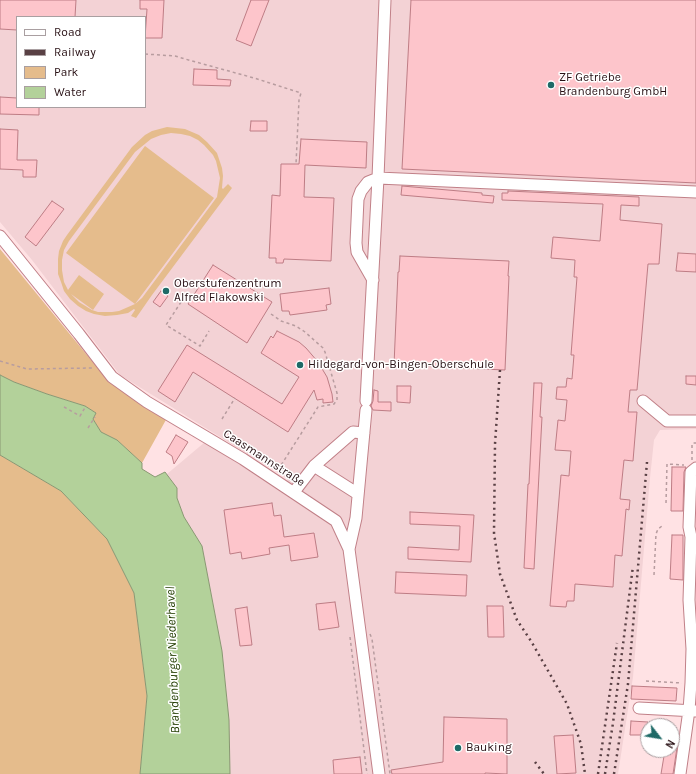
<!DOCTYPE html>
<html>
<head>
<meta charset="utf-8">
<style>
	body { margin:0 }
	#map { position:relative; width:696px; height:774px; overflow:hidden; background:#ffe2e4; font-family:Karla,sans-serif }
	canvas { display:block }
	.legend { position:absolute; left:16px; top:16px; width:130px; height:92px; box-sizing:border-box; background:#fff; border:1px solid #a99fa1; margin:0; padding:5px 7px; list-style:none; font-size:12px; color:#281014 }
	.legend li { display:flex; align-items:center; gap:8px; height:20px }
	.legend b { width:20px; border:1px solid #a99fa1 }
	.north { position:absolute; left:640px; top:718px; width:40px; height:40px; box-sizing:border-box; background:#fff; border:1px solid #a99fa1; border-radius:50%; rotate:121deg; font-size:11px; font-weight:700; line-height:16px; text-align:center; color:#281014 }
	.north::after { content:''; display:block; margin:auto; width:14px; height:18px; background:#1e6a67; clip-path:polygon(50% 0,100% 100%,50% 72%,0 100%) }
</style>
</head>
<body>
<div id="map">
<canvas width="696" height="774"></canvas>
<ul class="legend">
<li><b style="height:5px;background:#fff"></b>Road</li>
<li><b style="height:5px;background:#594044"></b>Railway</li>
<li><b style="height:11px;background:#e5bc8c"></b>Park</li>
<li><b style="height:11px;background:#b3d19a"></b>Water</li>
</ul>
<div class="north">N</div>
</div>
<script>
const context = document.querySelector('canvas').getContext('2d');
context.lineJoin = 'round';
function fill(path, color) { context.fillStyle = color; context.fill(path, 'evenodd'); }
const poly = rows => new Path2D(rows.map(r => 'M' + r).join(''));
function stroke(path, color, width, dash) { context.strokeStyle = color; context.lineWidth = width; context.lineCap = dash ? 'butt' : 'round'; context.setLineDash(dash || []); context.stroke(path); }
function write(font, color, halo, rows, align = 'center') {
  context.font = font + ' Karla,sans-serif'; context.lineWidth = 3; context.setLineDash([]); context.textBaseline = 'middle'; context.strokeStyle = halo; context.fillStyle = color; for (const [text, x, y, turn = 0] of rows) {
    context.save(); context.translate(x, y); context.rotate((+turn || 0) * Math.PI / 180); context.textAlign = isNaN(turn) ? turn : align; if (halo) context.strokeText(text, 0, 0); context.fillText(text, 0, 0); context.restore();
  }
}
fill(poly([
	[0,0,696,0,696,429,660,430,654,440,650,478,633,677,618,774,230,774,229,720,222,651,202,546,184,517,177,498,177,488,167,474,205,442,282,489,288,479,120,375,32,260,0,222],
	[17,17,145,17,145,107,17,107]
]), '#f3d2d5');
fill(poly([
	[167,127,185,129,199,135,207,142,217,153,222,168,223,176,222,188,223,189,228,184,232,188,152,295,136,318,131,316,135,310,134,309,128,313,117,315,105,316,94,314,86,311,78,306,70,299,64,291,61,282,58,274,58,259,59,251,63,241,67,235,132,147,145,135,152,131],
	[171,133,181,134,190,136,198,140,204,145,213,155,216,161,220,178,217,197,142,298,135,304,214,198,145,146,66,253,135,304,119,311,112,312,98,312,92,310,79,302,71,294,93,310,104,294,79,275,68,290,64,282,62,270,62,260,64,250,69,241,135,152,151,139,161,135],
	[0,249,105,377,118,387,167,418,142,463,117,440,101,432,93,419,96,413,85,406,47,394,14,382,0,375],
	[0,455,61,491,107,539,134,593,147,696,140,774,0,774]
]), '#e5bc8c');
const water = poly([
	[0,375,14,382,47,394,85,406,96,413,93,419,101,432,117,440,142,463,142,469,155,477,165,472,177,488,177,498,184,517,202,546,222,651,229,720,230,774,140,774,147,696,134,593,107,539,61,491,0,455,0,375]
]);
fill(water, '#b3d19a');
stroke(water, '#899772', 1);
const building = poly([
	[0,0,76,0,75,17,17,17,17,30,0,29,0,0],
	[140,0,164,0,162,38,145,38,147,9,140,9,140,0],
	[251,0,269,0,251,46,236,40,251,0],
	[411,0,696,0,696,183,402,169,411,0],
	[194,69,217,70,217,79,231,80,230,86,193,85,194,69],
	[0,97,17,98,17,107,39,107,39,115,0,114,0,97],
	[251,121,267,121,267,131,250,131,251,121],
	[0,129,18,130,17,160,37,160,36,177,23,177,23,170,0,169,0,129],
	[301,139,367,142,366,168,305,165,304,197,334,198,331,261,284,259,283,263,276,263,276,258,269,258,272,195,280,196,281,164,299,164,301,139],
	[402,186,482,193,482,195,494,196,493,203,401,195,402,186],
	[508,191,639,197,639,206,621,205,620,220,662,224,659,264,648,264,637,390,630,390,628,412,637,412,633,461,624,460,620,499,630,500,629,510,626,509,622,556,615,555,613,587,575,584,574,601,567,601,566,607,550,606,561,475,569,476,571,451,555,450,558,420,565,421,567,400,556,399,557,387,566,387,567,378,572,379,574,355,571,355,577,277,574,277,575,260,551,258,553,237,600,241,603,204,502,200,502,193,508,193,508,191],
	[52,201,64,209,36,246,25,237,52,201],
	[678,253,696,254,696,272,676,271,678,253],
	[400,256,509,261,508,276,509,276,505,370,394,365,398,272,399,272,400,256],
	[213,265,272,302,247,343,188,304,213,265],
	[329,288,331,304,326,305,327,310,290,315,289,311,282,311,280,294,329,288],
	[161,291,168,296,160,307,153,302,161,291],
	[277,331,299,342,306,348,318,362,327,377,332,394,333,402,323,403,323,399,317,400,314,390,288,432,193,372,175,402,158,391,187,345,282,404,299,377,261,353,271,336,273,338,277,331],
	[686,376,696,376,696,385,686,384,686,376],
	[534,383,542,383,540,417,542,417,534,569,524,568,528,484,529,484,534,383],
	[397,386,411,386,410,403,397,402,397,386],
	[374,390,378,391,378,402,391,402,391,411,373,410,371,406,373,401,374,390],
	[176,435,188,442,174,464,172,456,166,452,176,435],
	[672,467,686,467,684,472,683,511,671,511,672,467],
	[272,503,274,516,281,515,284,537,314,533,318,557,291,561,289,545,269,548,270,554,242,559,241,552,230,554,224,510,272,503],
	[410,512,474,515,471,562,408,559,408,547,459,550,460,526,410,524,410,512],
	[672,535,683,535,683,580,670,579,672,535],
	[396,572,467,575,466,596,395,593,396,572],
	[335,602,339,627,319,630,316,604,335,602],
	[487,606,503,606,504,637,488,637,487,606],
	[247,607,252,645,240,646,235,609,247,607],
	[632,686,677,688,676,701,631,699,632,686],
	[444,717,507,719,507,774,485,773,485,774,392,774,391,770,443,762,444,717],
	[631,721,648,722,648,735,630,735,631,721],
	[573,735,576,773,557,774,554,736,573,735],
	[672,740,678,741,673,774,661,774,665,750,672,750,672,740],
	[360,757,362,774,334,774,333,760,360,757]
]);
fill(building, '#fdc5cb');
stroke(building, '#be7d85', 1);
const minor = poly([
	[0,236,79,334,112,377,147,402,243,459,336,521,349,549,379,774],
	[373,280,357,252,356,243,358,199,361,191,368,182,378,178,696,192],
	[366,401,378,178,385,0],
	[643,401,667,421,696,421],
	[314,466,353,432,364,433],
	[294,492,314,466,358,494],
	[349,549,356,518,366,410],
	[639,708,695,711],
	[680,774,689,710,691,683,692,649,689,600,691,537,689,527,691,472,696,468]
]);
stroke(minor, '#c18088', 13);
stroke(poly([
	[145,54,175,56,185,59,254,78,301,93,299,100,296,164],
	[181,302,166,325,200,346,209,331],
	[271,314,281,321,296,326,305,332,323,348,325,352,337,393,337,400,334,404,318,407,278,470],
	[0,361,27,369,92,368],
	[64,407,80,416,86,406],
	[222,419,235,398],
	[88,428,95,417],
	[692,460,692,444,693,443,696,443],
	[666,503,667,464,684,465],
	[654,575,656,534,658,529,662,526],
	[370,634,372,639,390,774],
	[350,637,367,774],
	[646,681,682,683]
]), '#b79c9f', 1.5, [3, 3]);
stroke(minor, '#fff', 11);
stroke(poly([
	[500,370,495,444,494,533,500,574,517,620,531,641,567,704,581,744,585,774],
	[535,762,544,774],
	[598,774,617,643],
	[605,774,613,723,633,566],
	[614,774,628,684,647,462]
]), '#594044', 2.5, [2, 4]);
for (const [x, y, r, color] of [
	[551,85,4,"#1e6a67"],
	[166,291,4,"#1e6a67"],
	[300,365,4,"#1e6a67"],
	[458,748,4,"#1e6a67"]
]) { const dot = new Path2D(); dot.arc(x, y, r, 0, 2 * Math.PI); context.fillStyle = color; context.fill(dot); stroke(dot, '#fff', 1.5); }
write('12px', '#281014', '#fff', [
	["ZF Getriebe",559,78],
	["Brandenburg GmbH",559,92],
	["Oberstufenzentrum",174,284],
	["Alfred Flakowski",174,298],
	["Hildegard-von-Bingen-Oberschule",308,365],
	["Bauking",466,748]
], 'left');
write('12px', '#281014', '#fff', [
	["Caasmannstraße",264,458,33]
]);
write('italic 13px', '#264005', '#fff', [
	["Brandenburger Niederhavel",173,660,-92]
]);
</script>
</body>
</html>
